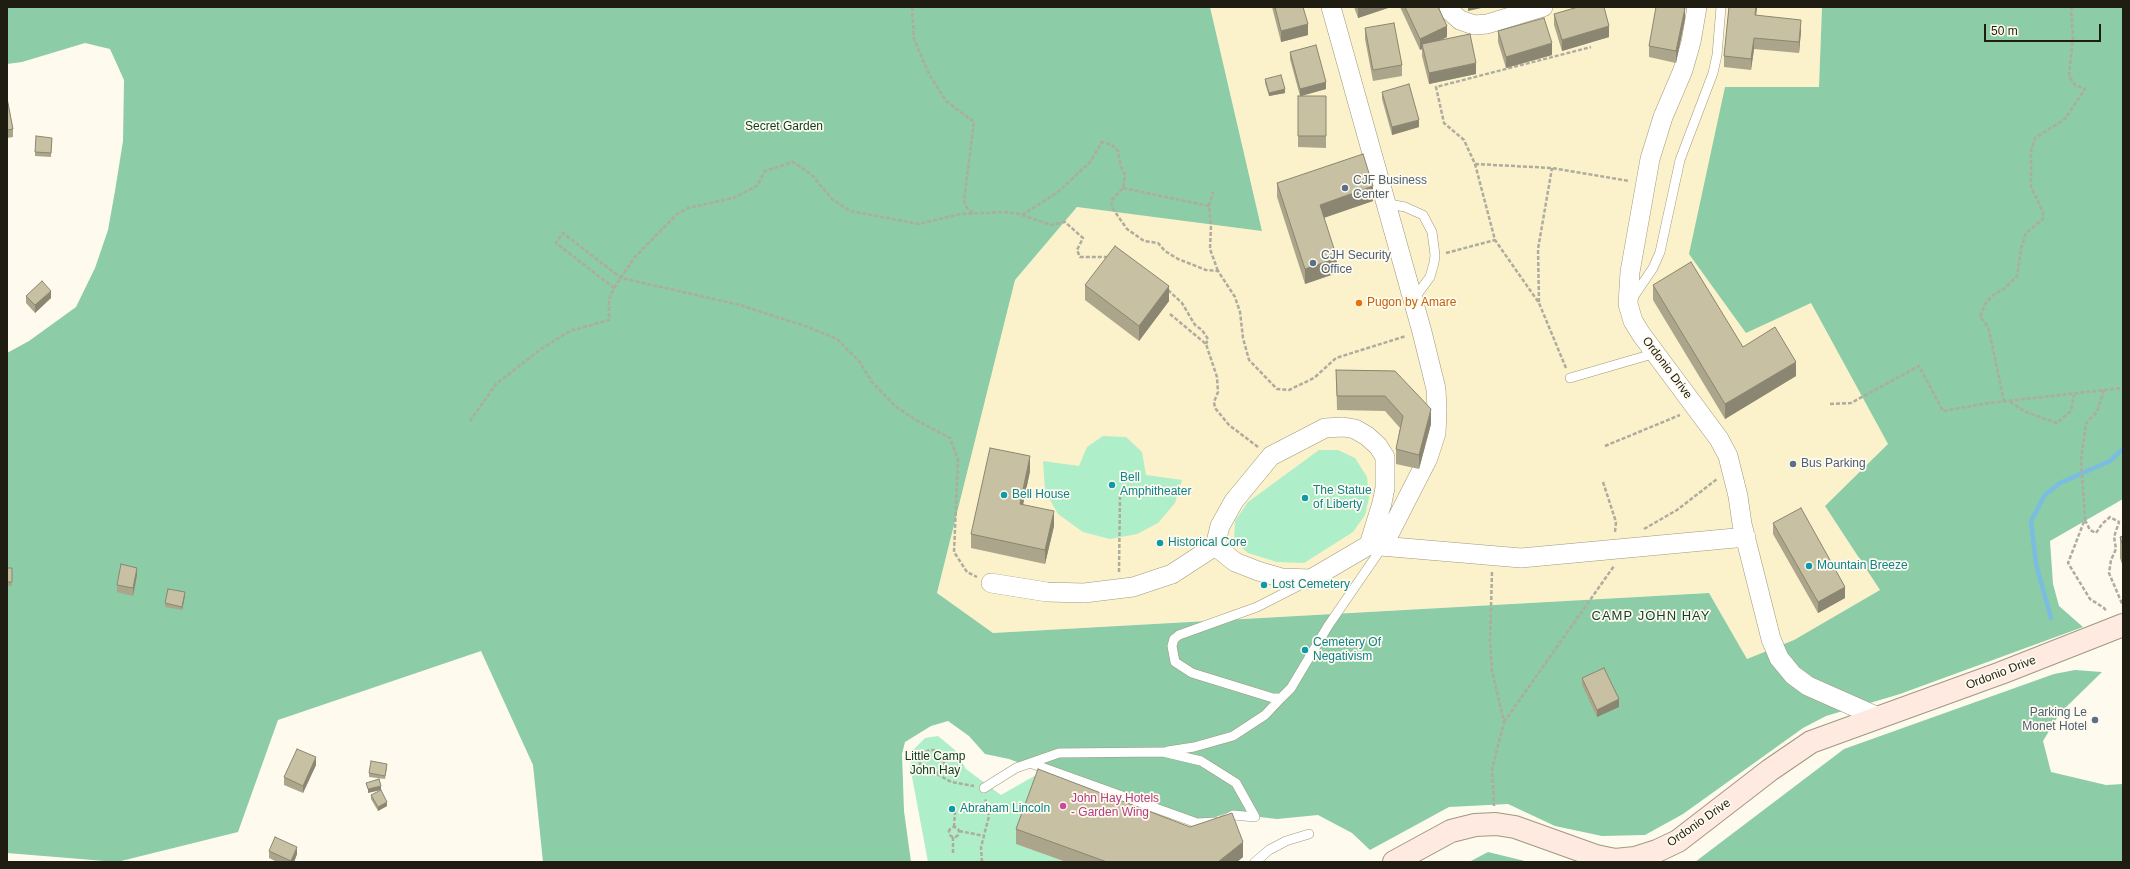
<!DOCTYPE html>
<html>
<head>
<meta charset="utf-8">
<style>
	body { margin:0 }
	#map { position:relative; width:2130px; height:869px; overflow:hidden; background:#fefbee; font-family:Helvetica,sans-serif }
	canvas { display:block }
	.frame { position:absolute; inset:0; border:8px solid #1f1c11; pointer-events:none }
	.scale { position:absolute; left:1984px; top:24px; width:117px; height:18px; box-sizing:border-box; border:2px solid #1f1c11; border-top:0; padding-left:5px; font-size:12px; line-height:14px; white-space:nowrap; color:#1f1c11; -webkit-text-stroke:3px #fefbee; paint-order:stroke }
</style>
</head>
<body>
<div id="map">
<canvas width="2130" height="869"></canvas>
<div class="frame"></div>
<div class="scale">50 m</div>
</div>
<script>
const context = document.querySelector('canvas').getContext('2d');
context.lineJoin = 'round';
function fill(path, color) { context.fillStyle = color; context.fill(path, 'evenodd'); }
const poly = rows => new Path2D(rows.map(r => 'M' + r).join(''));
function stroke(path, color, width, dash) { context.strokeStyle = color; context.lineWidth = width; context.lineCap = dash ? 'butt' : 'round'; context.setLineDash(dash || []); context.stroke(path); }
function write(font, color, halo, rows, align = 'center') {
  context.font = font + ' Helvetica,sans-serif'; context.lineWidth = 3.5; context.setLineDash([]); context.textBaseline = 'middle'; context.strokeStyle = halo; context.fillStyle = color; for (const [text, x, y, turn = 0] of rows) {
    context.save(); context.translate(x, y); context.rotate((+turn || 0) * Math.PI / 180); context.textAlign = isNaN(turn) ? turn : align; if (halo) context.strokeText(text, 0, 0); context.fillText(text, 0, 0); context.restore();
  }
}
fill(poly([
	[1210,7,1822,7,1819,87,1746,333,1811,303,1888,444,1825,506,1880,590,1794,640,1747,659,1709,593,993,633,937,593,1015,280,1077,207,1262,230]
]), '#fbf2cb');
fill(poly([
	[1103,436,1126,437,1142,452,1146,475,1182,480,1175,503,1158,523,1137,534,1110,539,1083,532,1058,514,1045,491,1043,461,1079,466,1087,447],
	[1319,450,1338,450,1355,458,1367,477,1369,498,1365,515,1353,532,1304,563,1277,562,1248,553,1234,541,1235,521,1248,502],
	[938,736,955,750,966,769,1001,795,1036,775,1017,844,1066,862,928,862,910,766,914,749,925,738]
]), '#aeeec8');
fill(poly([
	[7,7,1210,7,1262,231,1077,207,1015,280,937,593,993,633,1709,593,1747,659,1794,640,1880,590,1825,506,1888,444,1811,303,1746,333,1689,254,1725,87,1819,87,1822,7,2123,7,2123,499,2050,541,2053,584,2059,606,2083,627,1900,694,1826,716,1803,728,1683,814,1645,835,1602,836,1555,826,1508,804,1449,807,1370,850,1352,833,1318,815,1277,819,1226,813,1206,821,1171,819,1009,759,985,754,969,736,948,721,931,726,905,742,902,754,904,811,911,862,543,862,533,765,481,651,278,720,238,832,117,862,7,853,7,353,29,341,76,307,95,268,108,230,115,191,123,141,124,80,110,49,85,43,22,62,7,64],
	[2075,670,2102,672,2060,713,2043,741,2051,772,2106,785,2123,784,2123,862,1695,862,1844,749,2054,674],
	[1488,852,1529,862,1469,862]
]), '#8ccca6');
stroke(poly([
	[2051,618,2036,564,2031,521,2045,495,2060,483,2110,461,2123,449]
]), '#7abde0', 4.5);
const lane = poly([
	[1384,203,1405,207,1423,215,1432,232,1435,255,1434,263,1430,277,1413,300],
	[1632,299,1653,268,1660,252,1680,160,1713,73,1717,55,1721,7],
	[1570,378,1656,353],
	[1304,583,1257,607,1179,635,1174,639,1172,646,1175,662,1192,673,1273,698,1281,698,1291,688,1328,626,1383,546],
	[1168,751,1194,747,1233,736,1265,715,1281,698],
	[1030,763,1197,823,1216,822],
	[984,788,1016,768,1059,753,1163,752,1201,761,1236,783,1255,817],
	[1222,821,1233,815,1255,817],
	[1255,862,1269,850,1286,841,1309,834]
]);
const street = poly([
	[1331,7,1422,332,1436,389,1437,410,1436,433,1428,458,1383,546],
	[1449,7,1451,12,1460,20,1474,25,1487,24,1543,7],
	[1697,7,1691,42,1683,70,1663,117,1650,159,1630,272,1628,304,1633,321,1641,334,1719,439,1728,456,1738,496,1742,524,1771,639,1779,658,1793,675,1808,686,1878,717],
	[1215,546,1235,562,1258,571,1282,578,1311,579,1369,545,1521,558,1746,537],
	[991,583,1047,592,1084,593,1133,587,1172,574,1215,546,1220,526,1234,501,1271,456,1325,428,1343,427,1355,429,1367,436,1378,446,1385,457,1385,488,1382,503,1369,545]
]);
const secondary = poly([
	[1394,862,1451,831,1475,825,1496,824,1515,827,1596,856,1615,860,1635,858,1657,851,1678,841,1770,770,1811,742,2001,673,2123,625]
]);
stroke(lane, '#a0997c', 10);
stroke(street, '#a0997c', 20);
stroke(secondary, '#a0997c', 24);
stroke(poly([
	[912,7,914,39,929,74,946,101,974,122,964,201,968,210,975,213],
	[1475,164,1552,168,1629,181],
	[1123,188,1209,206,1211,226,1210,249,1218,271],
	[1209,206,1213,192],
	[1022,215,1058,192,1090,162,1102,142,1112,145,1118,151,1121,167,1125,175,1123,188,1111,201,1113,209,1127,229,1144,241,1158,243,1165,251,1178,259,1206,270,1218,271,1235,297,1240,312,1243,338,1249,360,1277,389,1289,390,1314,378,1336,358,1406,336],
	[1446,253,1495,240],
	[614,288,556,243,563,233,621,278,740,305,808,327,837,339,859,361,872,382,895,406,916,420,950,438,958,460,954,552,967,572,977,577],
	[1168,290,1182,303,1195,325,1202,330,1208,339,1206,344],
	[1539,302,1538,249,1552,168],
	[1170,314,1206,344,1217,377,1218,392,1214,402,1215,408,1229,425,1258,447],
	[1566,368,1539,303,1495,240,1475,164,1464,140,1444,123,1436,87,1591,47],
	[2104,390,2097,412,2086,423,2081,460,2085,519,2068,563,2090,599,2104,608,2107,612],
	[2004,402,1989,330,1984,321,1980,317,1985,304,1992,296,2005,288,2017,276,2021,249,2026,233,2043,219,2043,212,2031,187,2031,151,2035,138,2065,119,2085,89,2075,85,2069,76,2073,37,2071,10,2073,7],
	[2010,402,2026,412,2057,423,2071,411,2074,395],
	[1830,404,1851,403,1919,366,1943,411,1989,403,2123,388],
	[470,421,496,384,541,349,570,331,609,320,609,299,614,288,634,258,677,214,688,208,733,198,757,186,765,171,793,162,811,174,832,199,850,211,919,224,960,214,1005,212,1019,214,1051,225,1065,222,1083,238,1077,250,1080,257,1108,257],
	[1605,446,1680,415],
	[1603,482,1616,522,1615,532],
	[2085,520,2090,530,2096,533,2102,524,2110,517,2119,522,2114,537,2116,549,2111,560,2109,573,2123,606],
	[1644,529,1677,510,1717,479],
	[1119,572,1120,495],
	[1492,572,1490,642,1492,671,1504,722,1492,769,1494,806],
	[1504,722,1614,566],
	'920 762a12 12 0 1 1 24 0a12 12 0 1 1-24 0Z',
	[937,774,951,782,974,786],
	[954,827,955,811],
	'949 832a5 5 0 1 1 10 0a5 5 0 1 1-10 0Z',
	[959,831,985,836],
	[953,853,953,837],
	[982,862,981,847,989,816,985,798]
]), '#aeab9f', 2.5, [4, 2]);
stroke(lane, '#fff', 9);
stroke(street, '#fff', 19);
stroke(secondary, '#feeae0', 22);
fill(poly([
	[1272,7,1303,7,1308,35,1281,42],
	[1354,7,1388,7,1388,8,1358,18],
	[1400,7,1438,7,1447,37,1439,41,1476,74,1429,84,1422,56,1422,49,1420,50],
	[1729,7,1757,7,1756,15,1801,31,1799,53,1754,49,1751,70,1724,67,1724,56],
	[1554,14,1609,37,1562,51,1554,25],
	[1685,19,1676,63,1649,57,1649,46],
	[1365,28,1402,65,1402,76,1373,81,1365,39],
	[1498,31,1552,55,1506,68,1498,42],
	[1290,52,1326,89,1302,96,1326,96,1326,148,1298,147,1298,96,1300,96,1290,59],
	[1265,79,1285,93,1269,96,1265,83],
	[1382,92,1419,127,1392,135,1382,99],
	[7,98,13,129,13,137,7,138],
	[52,138,51,157,35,156,35,152],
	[1277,183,1373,201,1324,218,1337,273,1305,284,1277,197],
	[1085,285,1169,301,1139,341,1085,300],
	[1653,285,1743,347,1796,376,1725,419,1653,300],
	[26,296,51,298,35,313,26,303],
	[1336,370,1395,371,1431,424,1419,469,1396,464,1396,449,1400,428,1385,411,1337,410],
	[1030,471,1023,505,1054,526,1045,564,971,548,971,534],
	[1773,523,1845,598,1818,613,1773,534],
	[2123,536,2123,567,2120,558,2120,537],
	[7,568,12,568,12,586,7,586],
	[137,575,133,596,117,592,117,585],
	[185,596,182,610,165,607,165,603],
	[1582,678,1619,707,1597,717,1582,685],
	[316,765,303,793,284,785,284,777],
	[387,768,385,779,369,777,369,773],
	[371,795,387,806,378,811,371,799],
	[1016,829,1243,857,1237,862,1066,862,1016,844],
	[269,851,297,854,294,862,277,862,269,858]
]), '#aba58b');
fill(poly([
	[1358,7,1388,7,1388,8,1358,18],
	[1468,7,1486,7,1468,11],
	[1756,7,1757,7,1755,26,1755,15],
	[1685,8,1685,19,1676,63,1676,51],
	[1801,20,1801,31,1799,53,1799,42],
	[1308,24,1308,35,1281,42,1281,31],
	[1447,26,1447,37,1423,48,1422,44,1422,49,1420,50,1420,39],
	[1609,26,1609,37,1562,51,1562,40],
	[1754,38,1754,49,1751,70,1751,59],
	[1552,43,1552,55,1506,68,1506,57],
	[1476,63,1476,74,1429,84,1429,73],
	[1326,82,1326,89,1300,96,1300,89],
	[1285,89,1285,93,1269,96,1269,93],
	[1419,120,1419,127,1392,135,1392,127],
	[1373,186,1373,201,1320,219,1320,205],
	[1337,258,1337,273,1305,284,1305,269],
	[1169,286,1169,301,1139,341,1139,326],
	[51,291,51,298,35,313,35,305],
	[1796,362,1796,376,1725,419,1725,404],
	[1431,409,1431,424,1419,469,1419,455],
	[1030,456,1030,471,1020,519,1020,504],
	[1054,511,1054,526,1045,564,1045,550],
	[137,568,137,575,133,596,133,588],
	[1845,587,1845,598,1818,613,1818,602],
	[185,592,185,596,182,610,182,607],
	[1619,699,1619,707,1597,717,1597,710],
	[316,757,316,765,303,793,303,786],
	[381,786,381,790,368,793,368,789],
	[387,802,387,806,378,811,378,807],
	[1243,842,1243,857,1237,862,1218,862],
	[297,847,297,854,294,862,291,862]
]), '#8b8671');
const building = poly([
	[1275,7,1303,7,1308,24,1281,31,1275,7],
	[1405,7,1438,7,1447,26,1420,39,1405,7],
	[1578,7,1604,7,1609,26,1562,40,1554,14,1578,7],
	[1656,7,1679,7,1685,8,1676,51,1649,46,1656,7],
	[1729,7,1756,7,1755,15,1801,20,1799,42,1754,38,1751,59,1724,56,1729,7],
	[1544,18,1552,43,1506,57,1498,31,1544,18],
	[1394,23,1402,65,1373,70,1365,28,1394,23],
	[1470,34,1476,63,1429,73,1422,44,1470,34],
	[1316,45,1326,82,1300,89,1290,52,1316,45],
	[1281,75,1285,89,1269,93,1265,79,1281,75],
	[1409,84,1419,120,1392,127,1382,92,1409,84],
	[1298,96,1326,96,1326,136,1298,136,1298,96],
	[7,98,13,129,7,130,7,98],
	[36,136,52,138,51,153,35,152,36,136],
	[1363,154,1373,186,1320,205,1337,258,1305,269,1277,183,1363,154],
	[1115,246,1169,286,1139,326,1085,285,1115,246],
	[1691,262,1743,347,1775,327,1796,362,1725,404,1653,285,1691,262],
	[42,281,51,291,35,305,26,296,42,281],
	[1336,370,1395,371,1431,409,1419,455,1396,449,1403,416,1385,396,1337,396,1336,370],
	[990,448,1030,456,1020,504,1054,511,1045,550,971,534,990,448],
	[1801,508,1845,587,1818,602,1773,523,1801,508],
	[2123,536,2123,546,2120,537,2123,536],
	[121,564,137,568,133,588,117,585,121,564],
	[7,568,12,568,12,582,7,582,7,568],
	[168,589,185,592,182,607,165,603,168,589],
	[1604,668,1619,699,1597,710,1582,678,1604,668],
	[297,749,316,757,303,786,284,777,297,749],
	[371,761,387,764,385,776,369,773,371,761],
	[1038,769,1190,827,1232,813,1243,842,1218,862,1107,862,1016,829,1038,769],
	[379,779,381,786,368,789,366,783,379,779],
	[381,790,387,802,378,807,371,795,381,790],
	[275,837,297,847,291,861,269,851,275,837]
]);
fill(building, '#c7c0a2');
stroke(building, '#8b8671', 1);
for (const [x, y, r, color] of [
	[1345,188,4,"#5c6f8a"],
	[1313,263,4,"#5c6f8a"],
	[1359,303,4,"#e8710a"],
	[1793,464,4,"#5c6f8a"],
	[1112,485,4,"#0f9aa8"],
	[1004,495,4,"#0f9aa8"],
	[1305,498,4,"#0f9aa8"],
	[1160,543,4,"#0f9aa8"],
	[1809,566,4,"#0f9aa8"],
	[1264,585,4,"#0f9aa8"],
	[1305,650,4,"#0f9aa8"],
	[2095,720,4,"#5c6f8a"],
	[1063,806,4,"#d1479c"],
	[952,809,4,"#0f9aa8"]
]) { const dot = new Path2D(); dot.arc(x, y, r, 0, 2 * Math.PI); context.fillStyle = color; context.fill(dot); stroke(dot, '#fefbee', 1.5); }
write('12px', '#093d25', '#fefbee', [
	["Secret Garden",784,127],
	["Little Camp",935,757],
	["John Hay",935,771]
]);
write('12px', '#4e5e75', '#fefbee', [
	["CJF Business",1353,181],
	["Center",1353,195],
	["CJH Security",1321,256],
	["Office",1321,270],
	["Bus Parking",1801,464],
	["Parking Le",2087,713,"right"],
	["Monet Hotel",2087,727,"right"]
], 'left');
write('12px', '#c56008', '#fefbee', [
	["Pugon by Amare",1367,303]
], 'left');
write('12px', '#1f1c11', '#fefbee', [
	["Ordonio Drive",1667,368,53],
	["Ordonio Drive",2001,673,-21],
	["Ordonio Drive",1699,823,-35]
]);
write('12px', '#0d838f', '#fefbee', [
	["Bell",1120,478],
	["Amphitheater",1120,492],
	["The Statue",1313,491],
	["of Liberty",1313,505],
	["Bell House",1012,495],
	["Historical Core",1168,543],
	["Mountain Breeze",1817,566],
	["Lost Cemetery",1272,585],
	["Cemetery Of",1313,643],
	["Negativism",1313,657],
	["Abraham Lincoln",960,809]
], 'left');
write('12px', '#b23c85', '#fefbee', [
	["John Hay Hotels",1071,799],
	["- Garden Wing",1071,813]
], 'left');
context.letterSpacing = '1px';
write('13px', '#123e29', '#fefbee', [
	["CAMP JOHN HAY",1651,616]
]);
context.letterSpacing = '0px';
</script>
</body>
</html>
